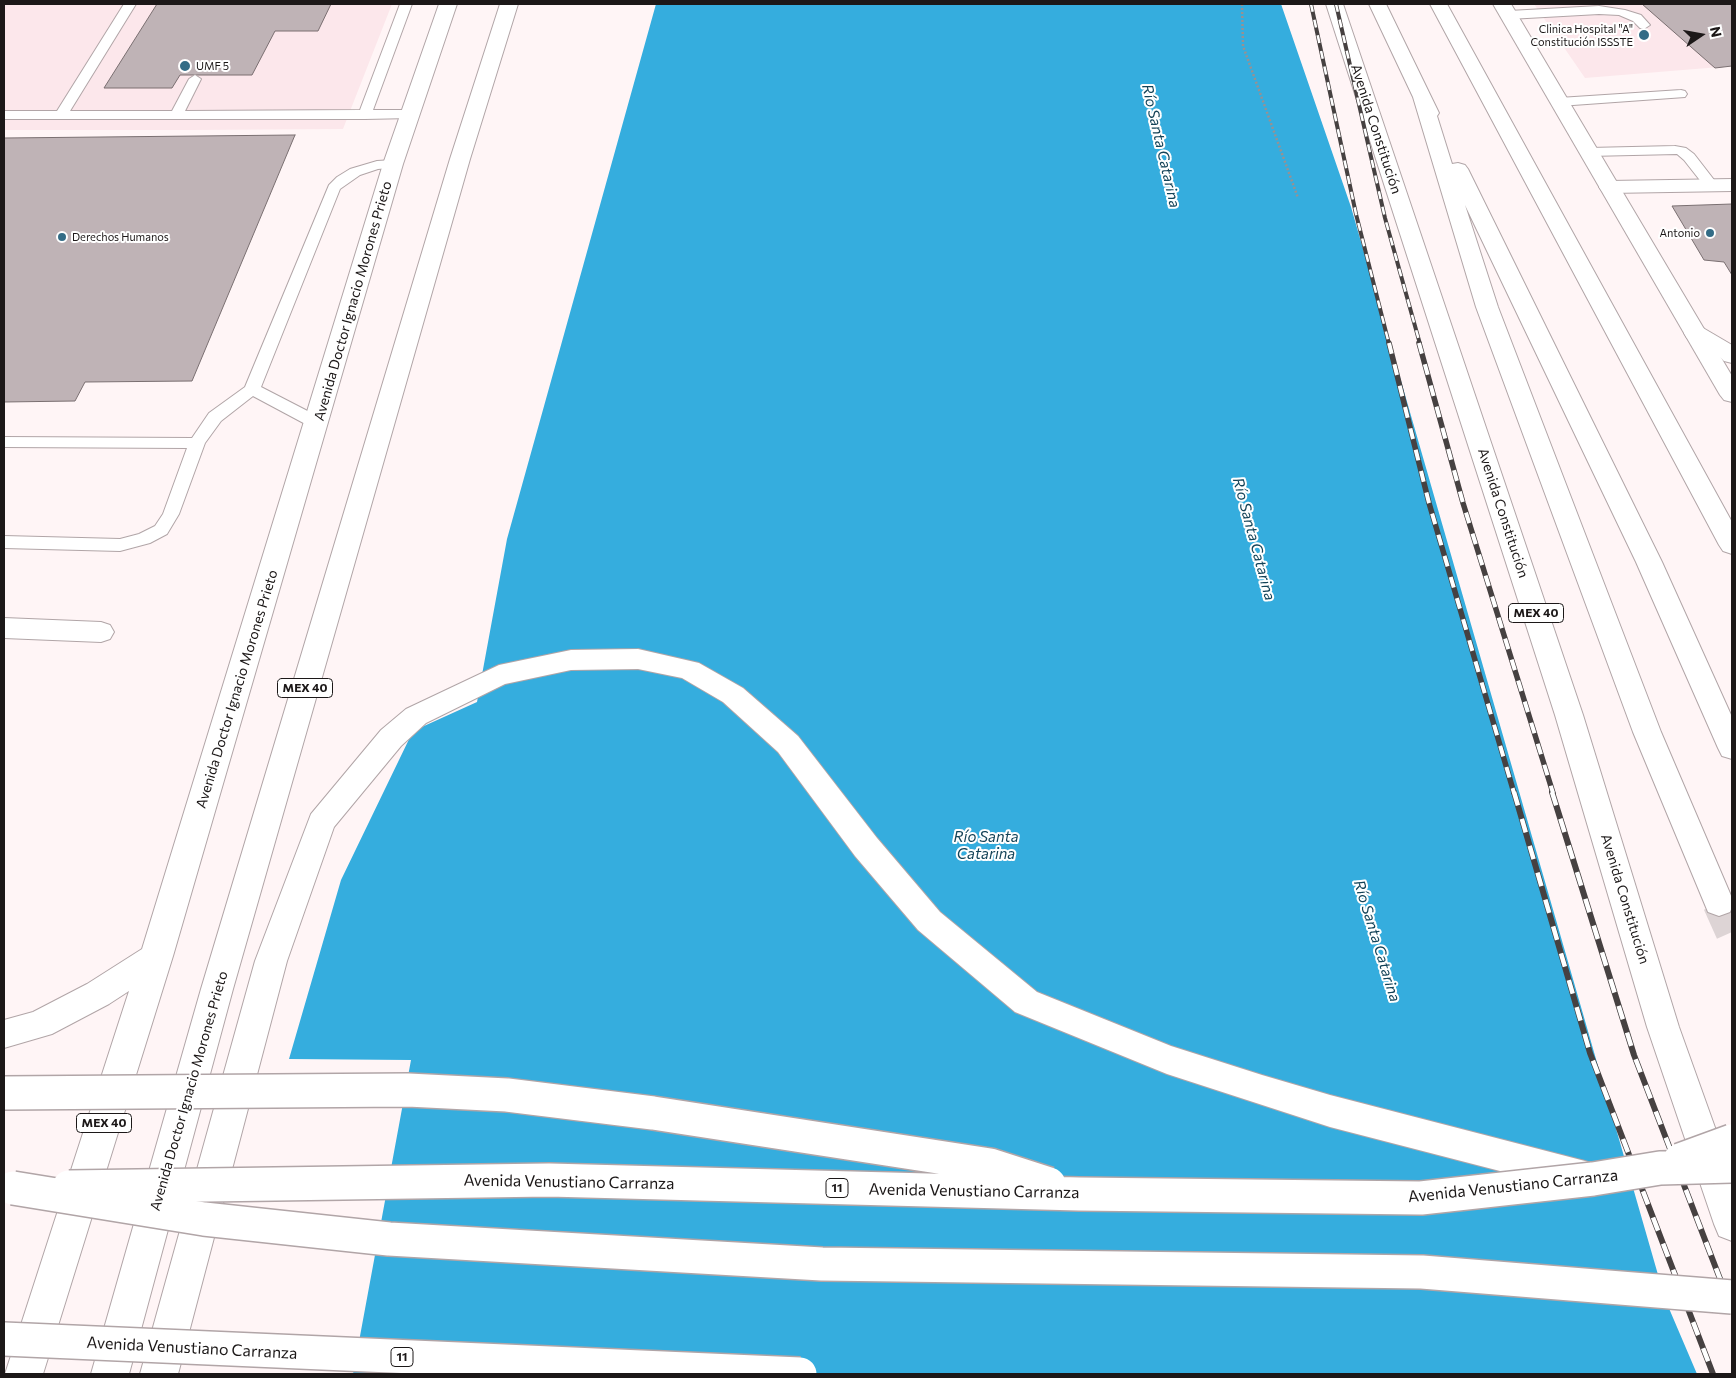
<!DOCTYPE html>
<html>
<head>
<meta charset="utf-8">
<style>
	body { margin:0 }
	#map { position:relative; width:1736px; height:1378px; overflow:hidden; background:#fff5f6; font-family:Commissioner,sans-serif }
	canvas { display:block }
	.frame { position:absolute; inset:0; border:5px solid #1c1818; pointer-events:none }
	.north { position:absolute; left:1676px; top:10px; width:50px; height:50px; -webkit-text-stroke:4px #fff; paint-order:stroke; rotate:78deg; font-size:14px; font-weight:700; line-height:20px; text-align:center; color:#1c1818 }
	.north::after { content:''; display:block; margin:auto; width:18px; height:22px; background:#1c1818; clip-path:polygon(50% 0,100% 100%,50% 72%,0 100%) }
</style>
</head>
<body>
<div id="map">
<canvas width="1736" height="1378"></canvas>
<div class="frame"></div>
<div class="north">N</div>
</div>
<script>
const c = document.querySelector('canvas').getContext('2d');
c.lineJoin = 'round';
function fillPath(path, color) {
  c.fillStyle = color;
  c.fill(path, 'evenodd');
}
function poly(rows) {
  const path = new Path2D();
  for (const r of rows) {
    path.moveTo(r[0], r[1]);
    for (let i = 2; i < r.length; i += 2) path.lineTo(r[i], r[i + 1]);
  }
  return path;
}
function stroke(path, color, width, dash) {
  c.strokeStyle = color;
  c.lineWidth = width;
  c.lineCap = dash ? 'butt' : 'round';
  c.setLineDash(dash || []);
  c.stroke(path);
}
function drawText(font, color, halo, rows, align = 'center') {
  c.font = font + ' Commissioner,sans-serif';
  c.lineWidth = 4;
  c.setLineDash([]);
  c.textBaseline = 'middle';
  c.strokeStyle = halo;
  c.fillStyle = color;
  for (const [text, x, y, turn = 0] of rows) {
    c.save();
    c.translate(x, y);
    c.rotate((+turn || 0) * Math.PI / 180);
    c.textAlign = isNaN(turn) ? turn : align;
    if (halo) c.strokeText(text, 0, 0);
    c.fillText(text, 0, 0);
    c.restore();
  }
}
fillPath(poly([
	[4,4,392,4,343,129,189,130,4,130],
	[1534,4,1732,4,1732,66,1585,78]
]), '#fce7eb');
fillPath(poly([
	[656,4,1281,4,1351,207,1665,1299,1697,1374,353,1374,411,1060,289,1059,341,880,413,731,477,702,507,539]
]), '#35adde');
const building = poly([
	[157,4,331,4,318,31,275,31,252,75,180,75,172,88,104,88,157,4],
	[1642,4,1732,4,1732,66,1715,68,1642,4],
	[295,135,192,381,85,382,75,401,4,402,4,138,295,135],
	[1732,204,1732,275,1724,262,1704,260,1672,206,1732,204]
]);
fillPath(building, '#bfb3b6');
stroke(building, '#7a6f71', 1);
stroke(poly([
	[1719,903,1732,932]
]), '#ddd4d5', 33, [33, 17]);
const lane = poly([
	[124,4,136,4,70,111,172,111,189,79,195,75,201,79,185,111,360,110,400,4,412,4,373,110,411,110,417,114,411,118,365,119,4,119,4,111,57,111,124,4],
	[1599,6,1625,10,1641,15,1650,25,1644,29,1640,28,1633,21,1619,15,1599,14,1509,19,1503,15,1509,11,1599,6],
	[1681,90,1685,91,1687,94,1685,97,1559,106,1553,102,1559,98,1681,90],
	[1675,146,1686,148,1694,154,1718,185,1716,188,1706,188,1684,160,1677,154,1589,156,1582,152,1589,148,1675,146],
	[393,160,398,161,400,164,398,167,378,169,360,175,340,189,261,387,323,419,325,423,323,427,311,427,253,396,221,421,205,443,179,514,167,534,150,543,120,551,4,548,4,536,120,539,139,534,155,526,163,514,187,448,4,447,4,437,192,438,209,413,245,387,329,185,337,177,350,169,377,161,393,160]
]);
const street = poly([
	[1732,179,1732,191,1609,193,1602,191,1599,187,1602,183,1609,181,1732,179],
	[4,618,101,622,110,625,114,632,110,639,101,642,4,638,4,618]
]);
const secondary = poly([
	[1493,4,1511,4,1732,376,1732,402,1724,400,1720,395,1493,4]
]);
const primary = poly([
	[1369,4,1386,4,1439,113,1437,116,1452,164,1458,163,1465,165,1468,169,1662,562,1732,717,1732,759,1722,756,1718,748,1636,562,1465,205,1498,307,1661,732,1732,898,1732,907,1730,912,1719,916,1708,912,1633,732,1476,307,1413,97,1369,4],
	[1695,326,1703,328,1732,345,1732,363,1724,361,1719,356,1687,338,1684,333,1687,328,1695,326]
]);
const highway = poly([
	[439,4,457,4,403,164,173,956,43,1374,5,1374,129,991,109,1004,52,1034,4,1048,4,1020,33,1012,87,984,142,949,383,164,439,4],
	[500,4,518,4,470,159,233,989,129,1374,91,1374,201,989,450,159,500,4],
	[1326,4,1343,4,1583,715,1679,1027,1732,1175,1732,1241,1719,1236,1714,1224,1647,1027,1555,715,1326,4],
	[1430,4,1447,4,1732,522,1732,554,1723,551,1719,545,1430,4],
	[638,649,699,663,743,688,798,736,877,838,940,912,1037,992,1171,1046,1262,1075,1330,1095,1585,1161,1597,1165,1602,1177,1597,1189,1585,1193,1330,1127,1167,1074,1015,1012,918,930,855,856,778,752,723,702,682,678,638,669,571,670,505,684,426,723,401,746,334,827,287,961,178,1374,140,1374,255,961,311,814,381,730,406,709,499,665,571,650,638,649]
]);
stroke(lane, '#b1a5a7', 2);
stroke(street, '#b1a5a7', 2);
stroke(secondary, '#b1a5a7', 2);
stroke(primary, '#b1a5a7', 2);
stroke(highway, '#b1a5a7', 2);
stroke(poly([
	[1242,4,1243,46,1298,198]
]), '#989192', 2.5, [2, 2]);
fillPath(lane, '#fff');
fillPath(street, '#fff');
fillPath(secondary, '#fff');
fillPath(primary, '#fff');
fillPath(highway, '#fff');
const railFar2 = poly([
	[1311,4,1356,214,1389,344],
	[1336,4,1385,218,1420,344]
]);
const railFar1 = poly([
	[1389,343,1429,503,1514,793],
	[1419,343,1463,503,1553,793]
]);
const rail = poly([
	[1514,792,1590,1053,1713,1374],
	[1552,792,1634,1055,1732,1310]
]);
stroke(railFar2, '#464141', 4);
stroke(railFar1, '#464141', 5.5);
stroke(rail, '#464141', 6);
stroke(railFar2, '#fff', 2.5, [8]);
stroke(railFar1, '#fff', 4, [11]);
stroke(rail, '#fff', 4.5, [14]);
const primaryBridge = poly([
	[4,1093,408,1090,507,1095,653,1113,990,1165,1049,1184],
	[1680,1160,1732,1141],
	[69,1187,549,1180,1079,1194,1421,1198,1593,1179,1660,1168,1732,1166],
	[4,1339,800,1374]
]);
const highwayBridge = poly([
	[13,1188,204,1219,389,1239,822,1264,1422,1272,1732,1297]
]);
stroke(primaryBridge, '#b1a5a7', 36, []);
stroke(highwayBridge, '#b1a5a7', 36, []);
stroke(primaryBridge, '#fff', 33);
stroke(highwayBridge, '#fff', 33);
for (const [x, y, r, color] of [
	[1644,35,6,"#336c86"],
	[185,66,6,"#336c86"],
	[1710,233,5,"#336c86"],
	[62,237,5,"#336c86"]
]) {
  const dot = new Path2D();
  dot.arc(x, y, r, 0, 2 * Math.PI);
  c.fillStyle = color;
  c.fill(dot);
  stroke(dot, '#fff', 2);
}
drawText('11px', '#1c1818', '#fff', [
	["Clinica Hospital \"A\"",1633,29],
	["Constitución ISSSTE",1633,42],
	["UMF 5",196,66,"left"],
	["Antonio",1700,233],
	["Derechos Humanos",72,237,"left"]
], 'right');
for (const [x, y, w] of [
	[1536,613,55],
	[305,688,55],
	[104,1123,55],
	[837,1188,22],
	[402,1357,22]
]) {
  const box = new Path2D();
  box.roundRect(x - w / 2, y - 9.5, w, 19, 4);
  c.fillStyle = '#fff';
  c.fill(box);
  stroke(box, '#1c1818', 1);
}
drawText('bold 12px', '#1c1818', null, [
	["MEX 40",1536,613],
	["MEX 40",305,688],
	["MEX 40",104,1123],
	["11",837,1188],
	["11",402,1357]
]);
drawText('14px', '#1c1818', '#fff', [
	["Avenida Constitución",1376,129,72],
	["Avenida Doctor Ignacio Morones Prieto",353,301,-74],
	["Avenida Constitución",1503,513,72],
	["Avenida Doctor Ignacio Morones Prieto",237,689,-73],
	["Avenida Constitución",1625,899,73],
	["Avenida Doctor Ignacio Morones Prieto",189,1091,-74]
]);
drawText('italic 15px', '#134358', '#fff', [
	["Río Santa Catarina",1161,146,77],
	["Río Santa Catarina",1254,539,75],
	["Río Santa",986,837],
	["Catarina",986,854],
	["Río Santa Catarina",1377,941,73]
]);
drawText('16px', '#1c1818', '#fff', [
	["Avenida Venustiano Carranza",569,1182,1],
	["Avenida Venustiano Carranza",1513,1186,-6],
	["Avenida Venustiano Carranza",974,1191,1],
	["Avenida Venustiano Carranza",192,1348,3]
]);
</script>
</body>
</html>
